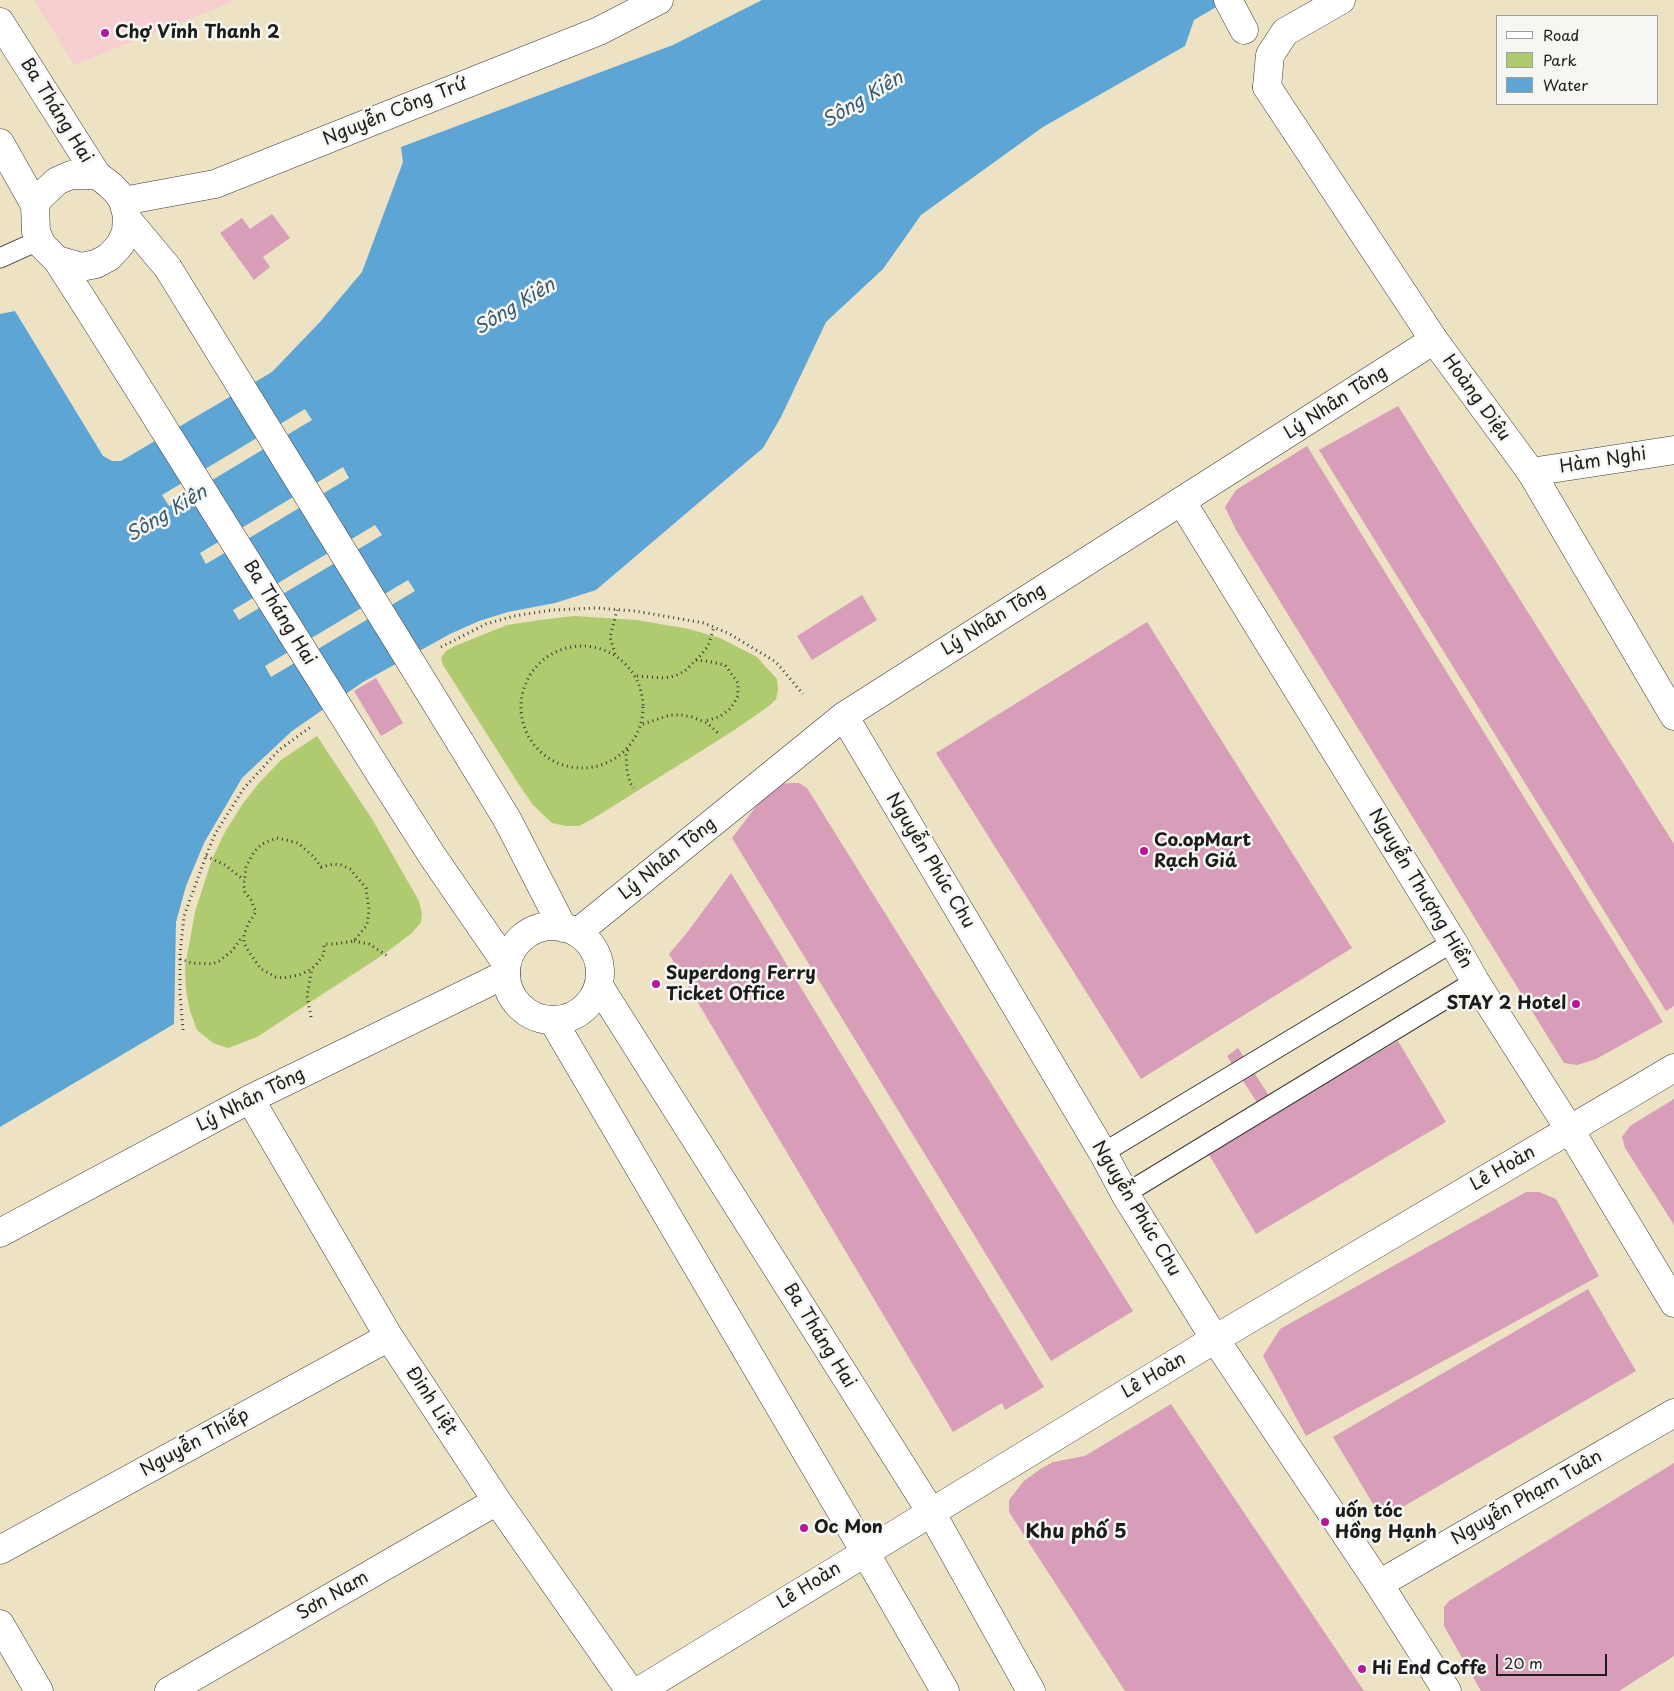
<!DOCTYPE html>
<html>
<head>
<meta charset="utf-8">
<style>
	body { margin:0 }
	#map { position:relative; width:1674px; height:1691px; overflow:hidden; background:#ede2c4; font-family:"Playpen Sans",sans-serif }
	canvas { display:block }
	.legend { position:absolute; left:1496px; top:15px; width:162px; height:90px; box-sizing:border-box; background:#f6f6f2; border:1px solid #9f9f9c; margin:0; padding:6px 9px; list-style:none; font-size:15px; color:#1c1c1c }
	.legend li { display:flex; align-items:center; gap:10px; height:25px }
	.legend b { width:25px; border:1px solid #9f9f9c }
	.scale { position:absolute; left:1496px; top:1654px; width:111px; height:22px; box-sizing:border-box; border:2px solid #1c1c1c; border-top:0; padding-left:6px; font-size:15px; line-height:18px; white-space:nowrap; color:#1c1c1c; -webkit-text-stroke:4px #f6f6f2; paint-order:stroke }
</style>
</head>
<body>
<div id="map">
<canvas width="1674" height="1691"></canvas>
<ul class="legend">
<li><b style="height:6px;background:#fff"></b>Road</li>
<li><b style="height:14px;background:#b0ca6f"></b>Park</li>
<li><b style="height:14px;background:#5da5d4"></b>Water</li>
</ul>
<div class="scale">20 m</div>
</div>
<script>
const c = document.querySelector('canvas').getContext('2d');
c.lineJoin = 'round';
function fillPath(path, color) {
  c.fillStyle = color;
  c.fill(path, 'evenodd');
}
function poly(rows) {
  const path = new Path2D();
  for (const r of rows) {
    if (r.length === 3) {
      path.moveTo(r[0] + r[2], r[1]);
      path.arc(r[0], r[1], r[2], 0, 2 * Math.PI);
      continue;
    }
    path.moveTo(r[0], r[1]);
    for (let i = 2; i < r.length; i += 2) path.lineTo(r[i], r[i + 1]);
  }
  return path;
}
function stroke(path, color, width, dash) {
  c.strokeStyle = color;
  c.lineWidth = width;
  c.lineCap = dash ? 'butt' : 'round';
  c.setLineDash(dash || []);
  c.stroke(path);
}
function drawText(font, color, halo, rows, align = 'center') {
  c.font = font + ' "Playpen Sans",sans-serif';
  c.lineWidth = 5;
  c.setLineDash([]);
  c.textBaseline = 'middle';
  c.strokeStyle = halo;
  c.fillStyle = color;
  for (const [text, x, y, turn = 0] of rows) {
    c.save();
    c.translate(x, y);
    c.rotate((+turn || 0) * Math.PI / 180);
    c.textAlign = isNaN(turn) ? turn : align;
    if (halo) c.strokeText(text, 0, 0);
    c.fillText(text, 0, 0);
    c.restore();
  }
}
fillPath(poly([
	[34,0,237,0,74,65]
]), '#f7cfd1');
fillPath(poly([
	[574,616,637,620,689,629,720,638,757,657,764,665,777,679,778,690,776,699,769,706,733,731,594,818,579,826,566,826,552,823,533,805,518,783,443,665,441,658,446,651,455,646,507,625,540,620],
	[317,736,372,819,419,901,422,914,421,922,412,933,384,954,257,1037,228,1048,213,1043,197,1030,190,1011,186,990,185,967,195,912,212,859,225,832,242,805,259,783,281,760]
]), '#b0ca6f');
fillPath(poly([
	[762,0,1228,0,1194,20,1185,46,1043,127,921,215,883,269,826,322,781,417,763,448,596,590,555,603,508,612,479,621,450,634,363,682,292,731,242,778,204,843,186,886,176,922,174,1024,0,1127,0,314,15,311,103,456,112,461,121,461,272,372,320,322,362,272,403,162,401,147,673,45],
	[305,409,312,420,169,506,162,495],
	[343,467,349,478,206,564,200,553],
	[375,525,382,535,239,620,233,610],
	[408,580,415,591,271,677,265,666]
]), '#5da5d4');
fillPath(poly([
	[272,214,290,238,263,257,270,267,254,280,220,233,242,218,250,229],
	[1398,406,1674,844,1674,1006,1666,1011,1319,450],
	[1307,446,1663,1022,1596,1059,1577,1065,1564,1063,1236,530,1225,507,1236,490],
	[862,595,877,620,812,660,797,636],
	[1147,622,1352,948,1141,1079,936,753],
	[376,678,403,723,381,736,354,691],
	[792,783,799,783,807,788,1133,1311,1051,1361,732,838,764,796,780,784],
	[731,873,1044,1387,1005,1410,1002,1403,953,1432,669,954,686,934],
	[1398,1041,1446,1122,1256,1234,1208,1153,1267,1118,1227,1056,1238,1048,1279,1111],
	[1674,1099,1674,1225,1625,1148,1622,1137,1630,1126],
	[1526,1192,1539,1192,1556,1199,1599,1276,1306,1436,1263,1356,1280,1329],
	[1588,1289,1636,1371,1382,1519,1333,1437],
	[1171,1404,1364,1691,1125,1691,1009,1512,1009,1500,1024,1481,1042,1468,1053,1462,1085,1456],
	[1674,1463,1674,1656,1619,1691,1481,1691,1444,1626,1444,1607,1449,1601]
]), '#d79db9');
const service = poly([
	[0,258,40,240],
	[1103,1153,1453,942],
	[1125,1194,1475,981]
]);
const pedestrian = poly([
	[1228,0,1244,30]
]);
const minor = poly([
	[1267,87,1270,55,1285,32,1341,0],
	[1531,472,1674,450],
	[1182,502,1453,942,1475,981,1570,1130,1674,1303],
	[844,716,1103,1153,1125,1194,1215,1339,1379,1584,1447,1691],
	[578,932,844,716,1434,340],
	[250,1099,389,1337,497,1501,630,1691],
	[0,1233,250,1099,506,974],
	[0,1550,389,1337],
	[1379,1584,1674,1413],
	[0,1624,39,1691],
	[169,1691,497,1501],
	[639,1691,1215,1339,1674,1068]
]);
const tertiary = poly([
	[1267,87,1434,340,1531,472,1674,716],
	[123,201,215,184,599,31,659,0]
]);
const secondary = poly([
	[0,22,97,175],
	[0,143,35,205],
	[71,175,97,175,110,185,117,192,123,201,127,216,126,232,120,245,109,257,96,264,81,267,57,260,42,245,36,232,35,205,39,198,57,181,71,175],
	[127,219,168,268],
	[57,260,93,316],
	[460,742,507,819,563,928],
	[387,785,433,857,506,963],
	[553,973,47],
	[599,986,931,1512,1031,1691],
	[553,1021,865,1552,945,1691]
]);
stroke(service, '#3b3a35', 21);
stroke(pedestrian, '#3b3a35', 29);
stroke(minor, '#3b3a35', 29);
stroke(tertiary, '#3b3a35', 29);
stroke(secondary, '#3b3a35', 29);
stroke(poly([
	[582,707,61],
	[441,647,486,624,514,616,552,610,596,608,635,611,704,623,728,633,776,662,803,694],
	[615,654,610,637,617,610],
	[696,660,711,662,725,665,738,683,738,696,731,708,719,717,705,721],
	[637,676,664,678,675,676,685,671,701,655,708,646,714,627],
	[643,724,670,715,681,715,692,717,707,723,719,734],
	[628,750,626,754,627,770,630,783,634,788],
	[277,838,298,843,313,856,321,867,334,864,341,865,350,869,366,888,369,910,367,925,354,941,334,944,324,944,324,954,316,965,308,971,299,975,283,978,276,977,261,969,247,949,244,943,244,935,248,924,256,912,251,900,245,892,244,886,246,867,254,852,262,844,277,838],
	[206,856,225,865,244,880],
	[354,941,369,944,389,957],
	[180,959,192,963,212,964,219,961,232,951,242,937],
	[311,1017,307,996,312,968],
	[183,1030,180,994,180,954,184,916,206,856,215,834,244,788,279,750,312,726]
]), '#3b3a35', 3, [1, 4]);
stroke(service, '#fff', 19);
stroke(pedestrian, '#fff', 28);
stroke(minor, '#fff', 28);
stroke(tertiary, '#fff', 28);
stroke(secondary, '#fff', 28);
const secondaryBridge = poly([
	[168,268,460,742],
	[93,316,387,785]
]);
stroke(secondaryBridge, '#3b3a35', 29, []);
stroke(secondaryBridge, '#fff', 28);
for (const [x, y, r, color] of [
	[105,33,5,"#b5179e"],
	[1144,851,5,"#b5179e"],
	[656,984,5,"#b5179e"],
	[1576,1004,5,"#b5179e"],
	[1325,1522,5,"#b5179e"],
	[804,1528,5,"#b5179e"],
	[1362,1669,5,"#b5179e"]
]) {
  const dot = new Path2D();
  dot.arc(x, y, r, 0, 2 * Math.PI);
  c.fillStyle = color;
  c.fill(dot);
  stroke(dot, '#f6f6f2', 2);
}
drawText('bold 18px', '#1c1c1c', '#f6f6f2', [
	["Chợ Vĩnh Thanh 2",115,33],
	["Co.opMart",1154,841],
	["Rạch Giá",1154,862],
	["Superdong Ferry",666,974],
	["Ticket Office",666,995],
	["STAY 2 Hotel",1566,1004,"right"],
	["uốn tóc",1335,1512],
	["Hồng Hạnh",1335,1533],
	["Oc Mon",814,1528],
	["Hi End Coffe",1372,1669]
], 'left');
drawText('18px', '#1c1c1c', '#f6f6f2', [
	["Ba Tháng Hai",56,111,58],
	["Nguyễn Công Trứ",395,112,-22],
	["Hoàng Diệu",1476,398,54],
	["Lý Nhân Tông",1336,403,-33],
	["Hàm Nghi",1603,461,-9],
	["Ba Tháng Hai",279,613,58],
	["Lý Nhân Tông",994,620,-32],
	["Lý Nhân Tông",668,859,-39],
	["Nguyễn Phúc Chu",930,861,59],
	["Nguyễn Thượng Hiền",1420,889,59],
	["Lý Nhân Tông",251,1100,-27],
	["Lê Hoàn",1503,1169,-30],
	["Nguyễn Phúc Chu",1136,1209,59],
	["Ba Tháng Hai",819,1336,58],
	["Lê Hoàn",1154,1376,-31],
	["Đinh Liệt",431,1401,57],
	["Nguyễn Thiếp",195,1443,-29],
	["Nguyễn Phạm Tuân",1527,1498,-30],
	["Lê Hoàn",809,1586,-32],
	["Sơn Nam",333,1596,-30]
]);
drawText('italic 19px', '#395a6f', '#f6f6f2', [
	["Sông Kiên",863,100,-31],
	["Sông Kiên",515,307,-31],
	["Sông Kiên",167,514,-31]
]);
drawText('bold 20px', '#1c1c1c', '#f6f6f2', [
	["Khu phố 5",1076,1532]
]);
</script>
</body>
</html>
